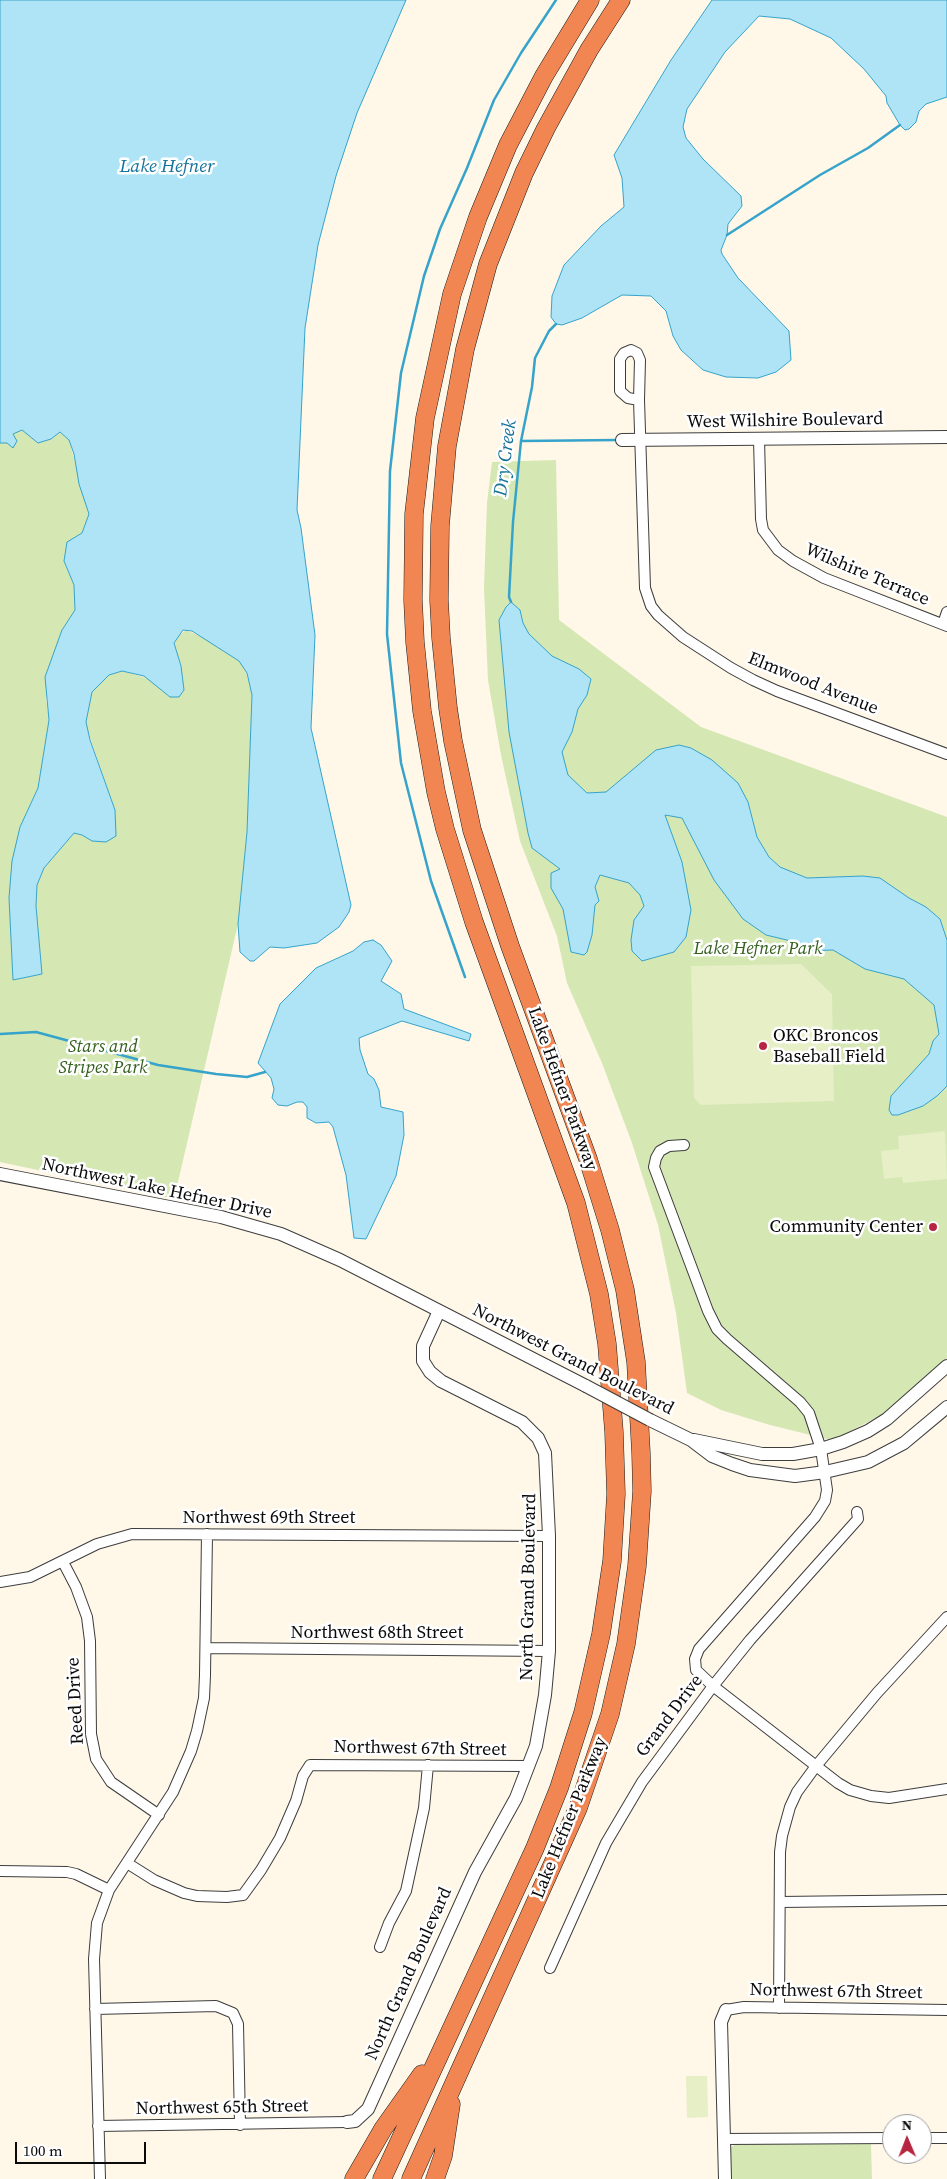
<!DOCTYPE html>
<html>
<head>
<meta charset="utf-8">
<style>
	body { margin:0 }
	#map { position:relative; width:947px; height:2179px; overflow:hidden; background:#fff7e8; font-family:"Source Serif 4",serif }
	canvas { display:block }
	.north { position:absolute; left:882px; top:2114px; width:50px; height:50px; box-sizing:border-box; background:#fff; border:1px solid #9d9d9d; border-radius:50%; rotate:359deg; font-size:14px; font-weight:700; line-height:20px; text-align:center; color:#0a0a0a }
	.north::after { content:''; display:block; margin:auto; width:18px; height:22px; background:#b72640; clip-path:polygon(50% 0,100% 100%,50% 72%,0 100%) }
	.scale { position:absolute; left:15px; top:2142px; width:131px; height:22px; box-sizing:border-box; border:2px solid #0a0a0a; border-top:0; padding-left:6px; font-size:15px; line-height:18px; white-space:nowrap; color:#0a0a0a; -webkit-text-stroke:4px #fff; paint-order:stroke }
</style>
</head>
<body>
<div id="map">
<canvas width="947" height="2179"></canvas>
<div class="north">N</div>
<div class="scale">100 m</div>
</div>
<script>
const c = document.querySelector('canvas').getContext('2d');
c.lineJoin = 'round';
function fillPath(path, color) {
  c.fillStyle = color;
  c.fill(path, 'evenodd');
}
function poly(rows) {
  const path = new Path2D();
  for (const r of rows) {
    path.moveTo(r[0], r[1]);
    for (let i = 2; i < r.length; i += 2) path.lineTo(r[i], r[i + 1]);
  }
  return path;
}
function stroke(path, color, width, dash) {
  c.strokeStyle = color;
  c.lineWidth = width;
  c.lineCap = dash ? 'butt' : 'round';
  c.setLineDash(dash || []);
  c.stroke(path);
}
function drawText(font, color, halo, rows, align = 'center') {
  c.font = font + ' "Source Serif 4",serif';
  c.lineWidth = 5;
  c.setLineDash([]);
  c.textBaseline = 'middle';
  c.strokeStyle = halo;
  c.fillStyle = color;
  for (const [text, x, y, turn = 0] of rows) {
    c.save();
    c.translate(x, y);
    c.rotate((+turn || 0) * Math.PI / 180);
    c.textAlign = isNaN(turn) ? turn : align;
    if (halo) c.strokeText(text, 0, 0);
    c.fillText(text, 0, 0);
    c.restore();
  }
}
fillPath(poly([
	[22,429,51,439,60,432,69,440,89,514,82,533,64,561,74,585,75,611,62,630,56,649,46,699,49,719,38,788,20,827,9,898,13,980,42,974,36,906,37,885,44,868,74,833,82,835,92,841,115,810,87,729,86,722,92,692,109,675,122,671,150,679,170,697,181,694,184,690,181,666,174,643,178,636,186,630,206,639,239,661,244,666,250,685,252,695,247,832,238,924,174,1199,0,1162,0,443,7,443,13,434],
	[556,460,559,620,701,727,947,817,947,1358,885,1413,843,1435,841,1438,831,1440,770,1425,721,1410,687,1393,676,1313,658,1225,632,1143,602,1063,567,983,557,936,520,841,501,755,488,680,484,588,487,503,492,462],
	[736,2144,871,2144,872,2179,729,2179,729,2153,731,2147]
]), '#d5e7b3');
fillPath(poly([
	[801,964,832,994,834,1101,701,1105,694,1098,691,966],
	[945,1131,947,1179,903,1183,902,1177,884,1179,881,1151,899,1149,898,1136],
	[686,2076,707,2076,708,2117,687,2118]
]), '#e6efc5');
const water = poly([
	[0,0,406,0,357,113,336,176,318,245,305,328,297,510,301,528,315,635,311,728,351,905,349,912,339,927,317,943,284,948,270,947,254,961,250,961,240,952,238,924,247,832,252,695,247,673,239,661,192,631,183,630,174,643,181,666,184,690,179,697,170,697,144,676,122,671,109,675,92,692,86,722,90,740,115,810,116,836,106,842,92,841,82,835,74,833,44,868,37,885,36,906,42,974,13,980,9,898,12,861,20,827,38,788,49,720,45,677,62,630,75,610,74,585,64,561,67,542,82,533,89,514,79,484,74,454,69,440,60,432,51,439,38,443,22,430,13,434,17,441,13,448,7,443,0,443,0,0],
	[712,0,947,0,947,97,926,104,919,111,916,122,909,129,905,130,900,125,887,103,886,96,864,69,831,38,790,19,759,16,725,52,687,109,683,127,686,138,703,159,741,196,742,206,728,224,727,235,721,250,722,254,738,278,789,331,791,360,776,372,758,378,726,377,703,370,681,350,673,336,666,311,651,296,622,295,582,318,562,325,556,324,551,317,552,296,564,265,601,226,624,207,622,178,614,155,671,60,712,0],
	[511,602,520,610,523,623,529,634,552,656,579,669,591,679,587,695,578,709,572,732,562,752,568,775,587,793,606,792,656,750,679,745,691,748,712,760,738,783,748,802,757,837,769,857,780,867,807,878,863,876,880,878,909,898,926,907,940,919,947,940,947,1086,937,1096,923,1106,898,1115,892,1115,889,1110,891,1096,929,1054,933,1041,939,1034,934,1005,904,979,865,969,833,950,803,951,795,942,766,935,743,919,714,880,682,818,665,815,682,862,691,910,686,937,674,952,642,961,632,951,631,940,634,920,644,906,640,895,629,883,600,875,595,887,599,901,595,905,592,935,587,952,584,955,571,952,563,909,551,888,551,873,560,869,532,848,528,833,509,732,499,620,506,607,511,602],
	[373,940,381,945,392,961,381,981,401,994,404,1009,471,1034,469,1041,402,1021,359,1038,360,1050,368,1074,374,1079,379,1090,381,1107,403,1112,404,1135,396,1176,366,1239,354,1238,346,1175,333,1127,329,1122,316,1123,307,1118,307,1107,303,1102,297,1102,287,1106,278,1105,272,1098,274,1089,271,1078,258,1063,280,1004,316,968,353,951,364,942,373,940]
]);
fillPath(water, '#aee4f5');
stroke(water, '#36a3cb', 1);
stroke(poly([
	[727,235,820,175,868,148,900,125],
	[521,441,618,440],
	[511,602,509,597,513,522,521,441,532,387,535,358,549,331,556,324],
	[465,977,431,881,401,763,387,634,390,471,401,373,424,276,440,229,467,168,494,100,521,53,556,0],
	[0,1034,36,1032,158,1065,216,1074,247,1077,265,1072]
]), '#36a3cb', 2.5);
const minor = poly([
	[639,400,628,398,620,391,620,359,624,353,631,350,637,353,640,360,639,400,645,588,651,606,658,615,683,637,731,668,753,680,777,691,947,754],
	[759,439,761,519,763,530,778,550,793,561,824,578,947,626],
	[943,624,947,612],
	[684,1145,669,1146,660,1151,656,1158,654,1167,708,1311,717,1329,727,1339,800,1402,809,1413,821,1449,827,1490,825,1501,815,1517,699,1649,695,1659,696,1670,713,1686,838,1783,850,1790,871,1796,889,1798,947,1789],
	[63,1562,76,1587,87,1617,90,1641,91,1734,96,1759,111,1782,159,1815],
	[0,1582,30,1577,97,1544,132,1534,549,1536],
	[206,1648,549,1651],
	[127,1863,154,1880,184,1893,197,1896,227,1897,243,1895,261,1870,280,1838,296,1801,303,1776,310,1765,529,1766],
	[0,1871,67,1872,76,1874,109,1890],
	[780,1902,947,1900],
	[380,1947,389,1923,406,1891,424,1808,428,1765],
	[550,1968,606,1843,642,1782,713,1686,750,1640,858,1519,857,1512],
	[779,2008,780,1852,782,1836,790,1807,797,1792,816,1766,877,1693,947,1617],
	[95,2009,216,2006,233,2013,238,2024,240,2125],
	[726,2010,744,2007,947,2010],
	[98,2126,347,2122],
	[922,2138,947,2138],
	[724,2139,892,2138],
	[100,2179,94,1959,97,1923,109,1890,173,1792,191,1751,197,1731,204,1698,205,1675,207,1534]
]);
const tertiary = poly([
	[622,440,947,437],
	[0,1174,221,1217,281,1234,340,1260,586,1386],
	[650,1420,691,1440,712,1456,732,1464,750,1470,795,1476,825,1472,868,1462,904,1443,947,1407],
	[694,1440,762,1454,793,1454,821,1449,843,1442,868,1431,887,1419,947,1366],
	[347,2122,355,2121,368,2109,475,1872,516,1798,536,1746,545,1695,549,1651,549,1536,545,1453,538,1438,522,1422,441,1381,430,1372,423,1361,423,1346,439,1311],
	[725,2179,721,2022,726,2010]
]);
const motorway = poly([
	[354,2179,383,2129,422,2074],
	[382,2179,535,1848,559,1788,583,1713,601,1634,612,1561,616,1494,614,1432,607,1344,599,1294,576,1203,474,922,445,829,436,792,422,711,415,642,413,600,414,514,425,418,452,294,478,217,508,145,544,76,590,0],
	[411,2179,578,1808,610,1714,626,1644,637,1566,642,1491,641,1453,636,1362,625,1290,610,1230,588,1159,510,946,472,830,453,741,448,708,441,638,439,600,440,526,447,446,465,349,488,264,524,173,546,128,589,50,621,0],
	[435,2179,443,2156,451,2104]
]);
stroke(minor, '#3d3d3d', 12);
stroke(tertiary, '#3d3d3d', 14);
stroke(motorway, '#1b1b1b', 19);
stroke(minor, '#fff', 10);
stroke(tertiary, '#fff', 12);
stroke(motorway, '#f28652', 18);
const tertiaryBridge = poly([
	[586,1386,650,1420]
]);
stroke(tertiaryBridge, '#3d3d3d', 14, []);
stroke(tertiaryBridge, '#fff', 12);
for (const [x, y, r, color] of [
	[763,1046,5,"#b72640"],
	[933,1227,5,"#b72640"]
]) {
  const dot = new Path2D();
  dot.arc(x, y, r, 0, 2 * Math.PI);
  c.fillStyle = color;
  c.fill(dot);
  stroke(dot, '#fff', 2);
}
drawText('18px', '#0a0a0a', '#fff', [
	["West Wilshire Boulevard",785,421,-1],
	["Wilshire Terrace",867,575,23],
	["Elmwood Avenue",813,684,22],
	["Lake Hefner Parkway",562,1089,70],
	["Northwest Lake Hefner Drive",157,1189,12],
	["Northwest Grand Boulevard",573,1360,27],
	["Northwest 69th Street",269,1518],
	["North Grand Boulevard",529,1587,-89],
	["Northwest 68th Street",377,1633],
	["Reed Drive",76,1701,-93],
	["Grand Drive",670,1716,-53],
	["Northwest 67th Street",420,1749,1],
	["Lake Hefner Parkway",570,1818,-68],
	["North Grand Boulevard",409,1974,-66],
	["Northwest 67th Street",836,1992,1],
	["Northwest 65th Street",222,2108,-1]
]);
drawText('italic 18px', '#34601d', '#fff', [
	["Lake Hefner Park",758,949],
	["Stars and",103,1047],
	["Stripes Park",103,1068]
]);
drawText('18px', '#0a0a0a', '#fff', [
	["OKC Broncos",773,1036],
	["Baseball Field",773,1057],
	["Community Center",923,1227,"right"]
], 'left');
drawText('italic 19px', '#177299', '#fff', [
	["Lake Hefner",167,167],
	["Dry Creek",506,458,-83]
]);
</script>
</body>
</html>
